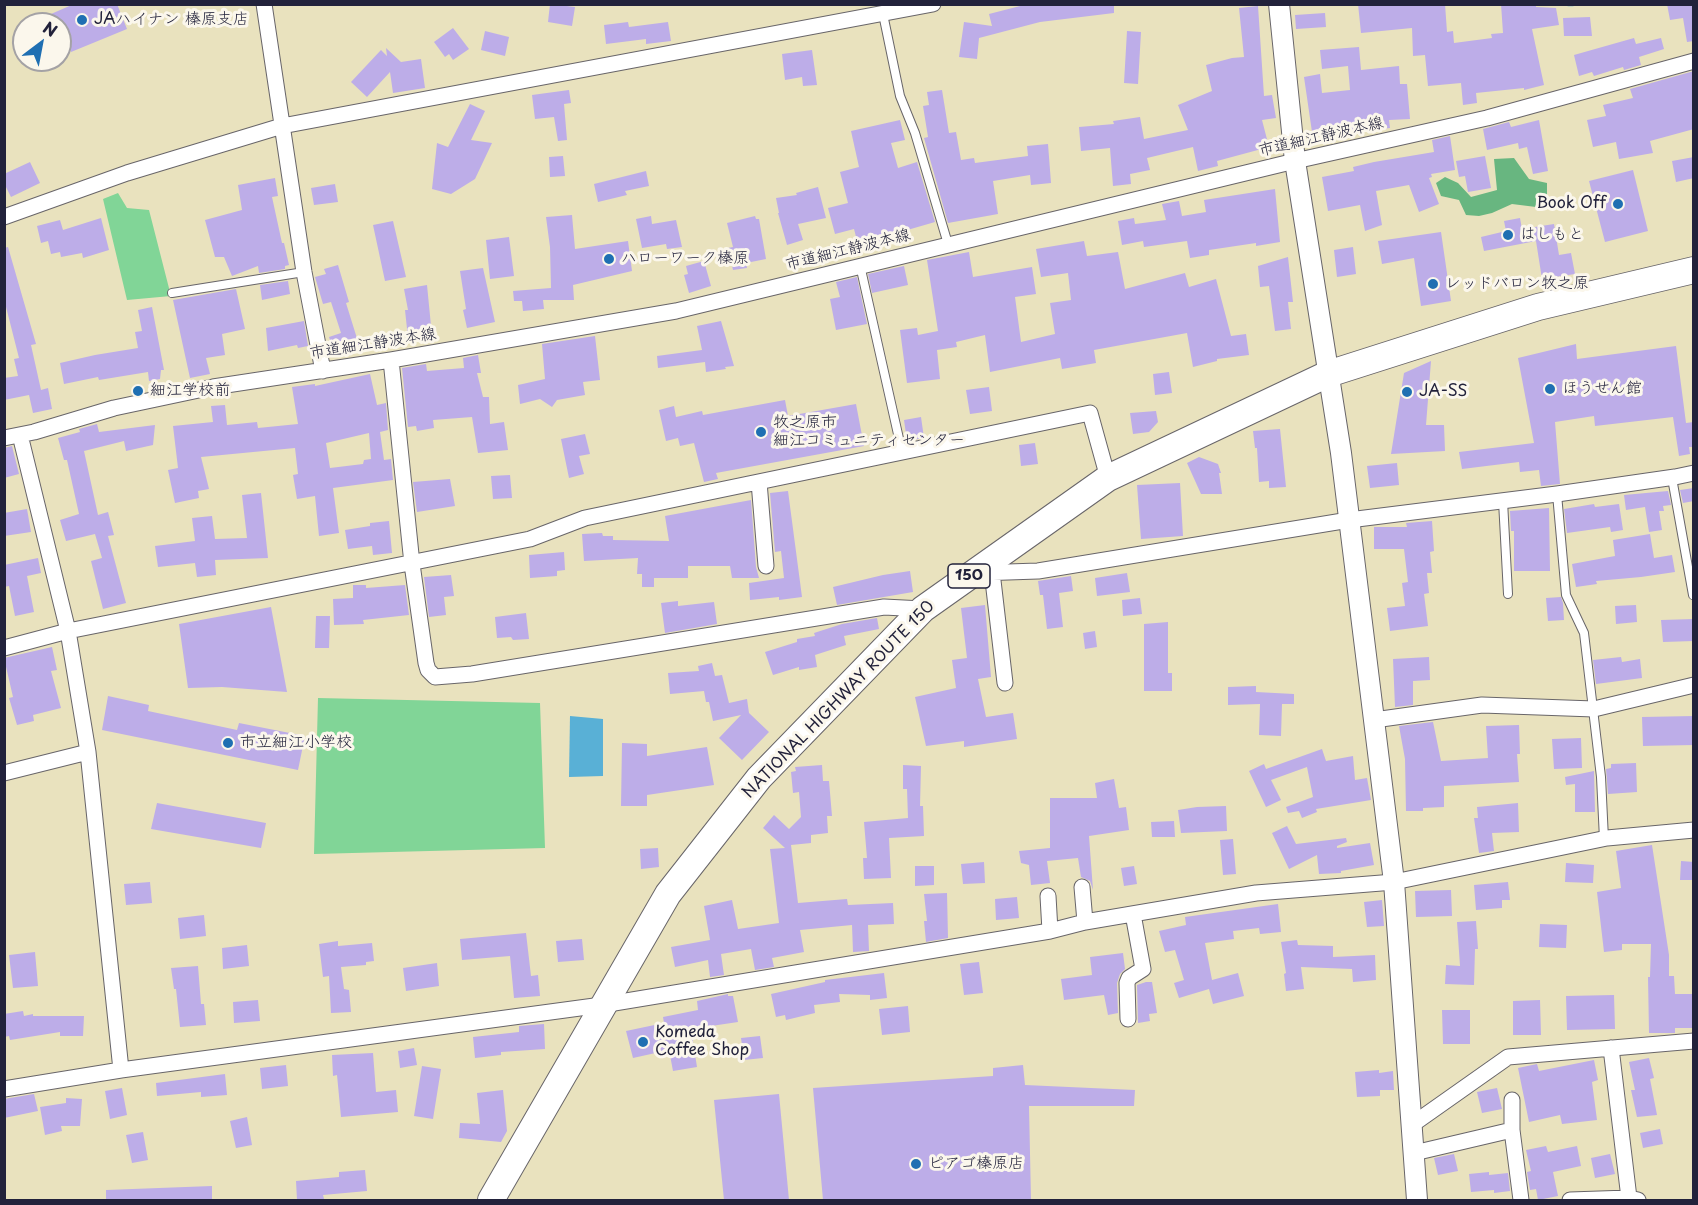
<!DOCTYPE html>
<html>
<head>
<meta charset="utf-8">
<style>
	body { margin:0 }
	#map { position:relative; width:1698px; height:1205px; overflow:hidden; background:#e9e2be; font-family:"Playpen Sans",sans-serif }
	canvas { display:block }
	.frame { position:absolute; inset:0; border:6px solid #22223b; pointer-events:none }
	.north { position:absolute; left:12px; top:12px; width:60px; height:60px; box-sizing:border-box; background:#fbf7ec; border:2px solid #a4a2a5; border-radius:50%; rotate:32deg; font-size:16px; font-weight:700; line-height:24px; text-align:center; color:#22223b }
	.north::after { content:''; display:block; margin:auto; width:21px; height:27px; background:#1f6fb2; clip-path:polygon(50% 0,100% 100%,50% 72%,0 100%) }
</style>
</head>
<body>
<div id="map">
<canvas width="1698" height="1205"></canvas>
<div class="frame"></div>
<div class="north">N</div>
</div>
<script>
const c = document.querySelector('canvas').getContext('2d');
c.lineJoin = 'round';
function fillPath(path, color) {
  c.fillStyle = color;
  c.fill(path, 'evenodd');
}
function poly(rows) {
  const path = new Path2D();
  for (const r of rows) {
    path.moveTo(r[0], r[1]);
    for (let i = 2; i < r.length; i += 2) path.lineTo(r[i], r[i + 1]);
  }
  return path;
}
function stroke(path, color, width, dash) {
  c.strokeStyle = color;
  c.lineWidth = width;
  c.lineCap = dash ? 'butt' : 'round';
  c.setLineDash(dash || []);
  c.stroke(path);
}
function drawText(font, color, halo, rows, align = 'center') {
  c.font = font + ' "Playpen Sans","Klee One",sans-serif';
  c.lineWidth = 6;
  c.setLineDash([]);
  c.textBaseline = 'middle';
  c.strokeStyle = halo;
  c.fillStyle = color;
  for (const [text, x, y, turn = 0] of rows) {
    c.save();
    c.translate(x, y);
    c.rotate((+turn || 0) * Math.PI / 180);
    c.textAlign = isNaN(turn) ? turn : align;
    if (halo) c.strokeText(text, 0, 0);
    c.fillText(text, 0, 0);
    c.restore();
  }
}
fillPath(poly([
	[118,193,127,208,149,210,171,296,127,300,103,199],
	[318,698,540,703,545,848,314,854]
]), '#81d597');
fillPath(poly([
	[1514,158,1529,179,1547,183,1547,199,1536,207,1512,204,1492,213,1479,216,1466,215,1459,200,1441,196,1436,183,1445,177,1458,183,1471,197,1497,190,1494,159]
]), '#68b680');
fillPath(poly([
	[570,716,603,719,603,776,569,777]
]), '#59b0d6');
stroke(poly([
	[1568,4,1573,4]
]), '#59b0d6', 4.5);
fillPath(poly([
	[74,4,117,4,127,29,71,52,65,38,60,40,60,24,28,24],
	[550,4,575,7,572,26,548,22],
	[1028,4,1114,4,1114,13,1040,22,979,38,977,59,959,57,964,22,992,26,989,14],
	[1358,4,1445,4,1447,32,1453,31,1454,43,1492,38,1491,34,1503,33,1501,4,1536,4,1536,7,1556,8,1559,25,1532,29,1544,85,1524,90,1524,88,1476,93,1477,103,1463,105,1461,83,1428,86,1425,55,1413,56,1412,28,1361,33],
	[1667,4,1694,4,1694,41,1687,42,1683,18,1670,20],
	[1258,6,1264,96,1272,95,1276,118,1262,120,1269,147,1217,161,1218,166,1198,171,1193,147,1147,158,1150,170,1130,174,1131,184,1113,186,1110,148,1081,151,1079,127,1114,124,1113,121,1140,117,1144,139,1188,130,1178,105,1212,91,1206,65,1232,58,1244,57,1239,8],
	[1325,13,1326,27,1296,29,1295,15],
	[1590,17,1592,36,1564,36,1563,18],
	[628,22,629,27,668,22,671,41,646,44,646,39,606,44,604,25],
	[453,28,469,49,453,60,449,54,445,57,434,42],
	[485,31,509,37,505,56,481,50],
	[1127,31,1141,32,1138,84,1124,83],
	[1634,38,1636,44,1661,38,1664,49,1639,57,1641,65,1624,70,1623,67,1594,76,1592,72,1579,76,1574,55],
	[1359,47,1361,70,1399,66,1400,84,1407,84,1410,119,1389,120,1390,128,1354,132,1354,134,1336,137,1335,129,1312,132,1304,77,1320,74,1322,93,1350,90,1348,66,1322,69,1320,50],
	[386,48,401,62,421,59,425,88,393,93,390,72,367,97,351,82,381,50,387,56],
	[812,50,817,85,803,86,802,77,785,80,782,54],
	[1694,71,1694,129,1650,141,1653,153,1619,159,1616,142,1593,147,1587,120,1606,116,1603,105,1633,98,1630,89],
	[569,90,571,103,564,104,567,140,558,141,554,117,535,119,532,95],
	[942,90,949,133,956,132,961,160,974,158,975,163,1028,156,1027,146,1048,144,1051,183,1031,185,1030,175,993,181,998,214,948,223,924,138,928,137,923,106,929,105,927,92],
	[470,104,485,111,471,140,492,143,475,179,451,194,432,189,437,143,448,147],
	[900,120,905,140,891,143,898,168,917,162,935,222,897,233,899,239,860,252,854,229,835,234,828,208,848,203,840,172,859,167,851,131],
	[1539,120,1548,171,1533,174,1527,147,1519,149,1518,143,1487,150,1483,129,1509,122,1511,127],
	[1450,136,1455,170,1431,174,1432,177,1429,178,1439,204,1419,212,1409,185,1376,191,1382,225,1365,231,1360,205,1328,211,1322,177,1354,171,1353,167,1374,162,1434,152,1432,140],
	[563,156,565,176,550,177,549,157],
	[1485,156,1491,188,1468,192,1465,176,1459,177,1456,161],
	[1694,157,1694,178,1676,182,1672,161],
	[30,162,40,183,11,197,4,183,4,174],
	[1633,170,1648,231,1605,242,1589,181],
	[646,171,649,186,625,191,627,195,598,202,594,184],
	[275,178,278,196,272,197,282,243,284,243,289,265,285,266,285,269,259,273,258,266,232,276,224,257,215,257,205,220,242,210,238,185],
	[335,184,338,202,314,205,311,188],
	[818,187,826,218,798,224,803,240,787,245,778,213,779,213,776,198,797,195,796,193],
	[1275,189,1280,242,1256,246,1256,243,1209,250,1209,255,1190,258,1187,241,1144,247,1143,241,1122,245,1118,221,1134,218,1135,224,1166,220,1162,204,1179,201,1182,216,1206,212,1204,200],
	[572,215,575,249,628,241,632,271,573,285,574,300,543,300,544,309,523,311,522,301,514,301,513,291,551,288,550,247,546,217],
	[651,216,652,224,676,220,682,247,667,249,666,244,642,248,636,219],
	[755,216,756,219,759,219,766,259,746,263,747,268,733,270,728,248,733,247,727,223],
	[101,218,109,250,83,258,82,253,61,257,60,252,51,254,48,241,41,243,37,226,60,220,63,230],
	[1520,218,1522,229,1554,224,1559,255,1571,253,1575,274,1542,279,1536,241,1484,251,1481,237,1506,231,1504,221],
	[393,221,406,277,385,281,373,225],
	[1441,232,1451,301,1421,306,1414,258,1382,264,1378,241],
	[509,237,514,276,490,279,486,240],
	[1084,241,1087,256,1118,252,1125,289,1185,273,1189,287,1216,279,1231,336,1246,334,1249,355,1217,359,1217,361,1193,367,1187,333,1094,350,1096,363,1062,369,1060,358,990,372,985,335,956,342,957,347,937,350,940,379,907,383,900,330,917,328,918,335,938,331,927,260,969,252,973,277,1032,267,1036,294,1015,297,1021,342,1055,334,1050,303,1071,300,1068,273,1041,277,1036,249],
	[8,247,36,344,31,345,41,390,48,388,52,409,33,413,29,395,4,400,4,378,18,376,14,359,19,358,4,299,4,248],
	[1353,247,1356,274,1337,277,1334,250],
	[1288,257,1293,302,1288,302,1291,329,1275,331,1269,286,1260,287,1258,266],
	[704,261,711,286,689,293,684,275,688,274,686,266],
	[338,265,349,302,346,303,360,348,335,355,329,337,341,333,331,302,323,304,315,277,326,274,324,269],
	[904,266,908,285,872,293,868,274],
	[483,268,495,322,467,328,463,310,466,309,460,271],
	[857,277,867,324,836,330,830,299,840,297,836,282],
	[288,281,290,294,262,300,260,285],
	[427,285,432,336,408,338,405,310,408,310,404,289],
	[236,289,245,329,222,334,225,355,206,358,210,374,190,378,173,300],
	[152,307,164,370,161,370,160,379,149,381,148,372,99,380,98,377,64,384,60,363,95,355,138,348,135,332,142,331,138,310],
	[304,321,308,346,298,348,297,345,268,351,266,328],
	[721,321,734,366,725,367,726,369,706,372,705,362,658,368,657,356,702,350,697,326],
	[595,336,600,380,583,382,585,395,557,400,552,407,540,399,520,404,518,385,545,379,542,344],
	[1576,344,1577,359,1676,346,1686,423,1694,422,1694,447,1689,447,1690,454,1679,456,1673,417,1595,426,1594,416,1555,422,1560,484,1541,486,1539,470,1520,472,1519,462,1462,469,1459,452,1534,443,1518,358],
	[478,355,481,373,477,373,483,397,489,397,490,424,504,422,508,450,478,453,472,417,433,420,434,428,417,431,416,426,408,427,402,368,426,364,427,371,464,368,463,358],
	[1431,361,1426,425,1444,425,1445,451,1391,454,1404,373],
	[1169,372,1172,393,1155,395,1153,374],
	[370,374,377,405,386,403,388,430,380,432,384,460,391,459,393,480,333,488,339,533,319,536,315,496,297,499,293,475,298,474,295,448,201,457,209,489,198,491,199,498,175,503,168,470,178,468,173,426,213,422,211,406,225,405,227,425,257,422,258,428,298,424,292,387,315,384,315,386],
	[369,433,371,459,364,460,363,464,330,468,326,443],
	[989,387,992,411,970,414,966,390],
	[785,400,788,416,856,404,864,446,716,473,718,479,704,482,694,443,680,446,678,438,666,441,659,410,674,406,676,417,702,411,703,415],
	[1156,411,1158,422,1149,432,1133,434,1130,413],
	[921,417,924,438,907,441,904,420],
	[97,424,99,432,155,425,153,445,126,451,124,441,84,451,98,515,108,512,114,535,108,536,126,603,103,609,91,561,102,558,95,534,66,541,60,520,79,514,67,460,64,460,58,438,80,432,79,429],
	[1280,429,1286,487,1269,488,1269,481,1259,482,1257,448,1255,448,1253,431],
	[585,434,590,454,579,456,584,474,569,478,561,439],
	[1035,443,1038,464,1021,466,1019,445],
	[12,446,19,474,4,478,4,448],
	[1199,457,1218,464,1221,473,1219,473,1222,494,1201,494,1187,463],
	[1397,463,1399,485,1370,488,1367,466],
	[510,475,512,498,493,499,491,476],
	[450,479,455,506,417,512,413,482],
	[1180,483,1183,536,1141,539,1137,485],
	[1694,488,1694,501,1683,503,1680,490],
	[788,491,802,597,779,600,779,597,750,600,749,583,784,578,781,551,775,552,770,493],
	[1668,491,1671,505,1663,506,1664,511,1659,511,1662,530,1649,532,1645,507,1626,510,1624,495],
	[261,493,268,558,215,560,216,575,197,577,195,563,158,567,155,546,195,541,192,518,212,516,215,539,247,538,242,495],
	[751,500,756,567,759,578,732,578,730,566,688,566,688,578,654,578,654,587,642,587,642,574,637,574,638,558,584,561,582,534,602,533,603,536,613,536,613,540,669,541,665,516],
	[1594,504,1595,507,1619,504,1623,530,1611,532,1610,527,1567,533,1564,509],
	[1549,508,1550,571,1514,571,1514,531,1511,531,1510,511],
	[27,509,31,532,4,536,4,513],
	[389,521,392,553,373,555,372,546,348,549,345,530,370,526,370,523],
	[1432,521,1434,551,1430,552,1432,573,1427,573,1429,593,1424,594,1428,626,1390,631,1387,608,1405,606,1402,583,1408,582,1404,549,1374,549,1374,527,1407,527,1406,523],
	[1650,534,1654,558,1672,555,1675,572,1641,577,1596,581,1597,584,1576,587,1572,564,1615,556,1613,540],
	[564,552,565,570,557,571,557,576,530,578,529,555],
	[38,558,41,573,27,576,34,612,15,616,9,586,4,587,4,565],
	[910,571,913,592,837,605,833,587,883,575],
	[1127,573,1130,592,1097,596,1095,578],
	[451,575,454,596,444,597,446,615,429,617,424,577],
	[1071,576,1073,591,1059,593,1063,627,1047,629,1043,595,1040,595,1038,581],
	[353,585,366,585,366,588,405,585,409,615,363,620,364,624,334,625,333,599,353,598],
	[1561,597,1563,603,1564,620,1548,621,1546,598],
	[1140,598,1142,614,1123,616,1122,600],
	[678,601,678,606,714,602,717,624,665,633,661,603],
	[985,605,991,677,978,679,986,717,1013,713,1017,739,964,747,964,741,926,746,915,697,956,688,952,660,967,658,961,608],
	[1636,605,1637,622,1616,624,1615,606],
	[271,607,287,692,222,687,188,688,179,624],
	[526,613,529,639,513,640,511,637,497,638,495,617],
	[316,616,330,616,329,648,315,648],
	[877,618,879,629,844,636,846,645,815,655,817,667,799,670,799,667,773,675,765,652,797,642,797,639,815,636,814,633,842,624],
	[1694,619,1694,641,1663,642,1661,620],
	[1168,622,1168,673,1172,673,1172,691,1144,691,1144,624],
	[1095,631,1097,647,1085,649,1083,633],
	[52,647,57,670,51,671,61,708,33,715,34,721,17,725,9,698,13,697,4,658],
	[1429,657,1430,680,1413,681,1413,705,1395,707,1393,659],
	[1621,657,1622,662,1640,659,1642,678,1596,684,1593,660],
	[712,663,715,676,722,675,729,703,747,699,749,713,769,732,742,760,719,738,741,715,713,721,709,702,706,702,704,691,670,694,668,673,699,671,698,666],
	[1256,686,1256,692,1294,694,1294,704,1282,704,1281,736,1259,735,1260,704,1228,705,1228,687],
	[108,696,149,705,148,711,237,730,239,723,305,736,298,770,102,730],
	[1694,716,1694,745,1643,746,1642,717],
	[1433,722,1441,761,1488,758,1486,726,1519,725,1520,754,1517,754,1519,782,1444,786,1444,807,1423,808,1423,811,1406,811,1405,759,1399,726],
	[1581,738,1582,768,1554,769,1552,739],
	[622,743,647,744,647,756,707,747,714,785,647,795,647,806,621,806],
	[1322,749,1326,761,1353,756,1355,780,1367,778,1371,800,1316,809,1317,812,1302,818,1299,811,1288,813,1286,807,1313,797,1307,767,1271,780,1281,800,1266,807,1249,771,1264,764,1266,769],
	[1636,763,1637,792,1608,794,1606,769,1611,768,1611,764],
	[822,765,823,781,829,781,832,816,827,816,828,833,811,835,811,843,791,845,798,903,847,899,848,905,893,903,894,924,868,925,869,951,853,952,852,925,800,930,804,952,772,958,774,967,755,970,751,949,721,954,724,975,710,977,708,960,675,967,671,947,710,940,704,906,732,900,738,929,779,923,770,849,785,848,763,828,774,815,789,829,801,817,799,792,793,793,791,772,796,771,795,767],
	[903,765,921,766,920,806,923,806,924,836,889,838,891,878,864,879,863,858,867,858,864,822,908,818,907,789,903,789],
	[1594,771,1595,812,1575,812,1575,784,1566,785,1565,777],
	[1114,779,1119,808,1126,807,1129,830,1089,836,1093,890,1090,881,1081,877,1078,858,1047,861,1050,883,1031,885,1029,865,1021,863,1019,851,1050,848,1050,798,1097,798,1095,783],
	[157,803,266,823,261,848,151,829],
	[1518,803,1519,832,1492,833,1494,851,1479,853,1474,818,1478,818,1477,807],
	[1226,806,1227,831,1181,833,1178,810,1197,807],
	[1174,821,1175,837,1152,837,1151,822],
	[1287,826,1296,844,1346,838,1347,842,1337,846,1337,848,1370,843,1374,865,1341,871,1341,873,1319,874,1317,855,1289,869,1272,833],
	[1233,839,1236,874,1223,875,1220,840],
	[1652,845,1669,955,1669,976,1674,976,1675,994,1694,994,1694,1028,1675,1028,1675,1033,1649,1033,1648,977,1650,977,1651,944,1622,944,1622,950,1604,952,1597,892,1621,888,1616,851],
	[658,848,659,867,641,869,640,849],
	[1681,861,1694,862,1694,880,1680,880],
	[984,862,985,883,963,884,961,864],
	[1566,863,1594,865,1593,883,1565,882],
	[915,866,934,866,934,885,915,886],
	[1134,866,1137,884,1124,886,1121,868],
	[150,882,152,903,126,905,124,884],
	[1508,882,1510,900,1502,900,1502,908,1476,910,1474,885],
	[1451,890,1452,916,1416,917,1415,891],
	[947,893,948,938,926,942,924,921,927,921,924,894],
	[1017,897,1019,918,996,920,995,899],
	[1382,900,1384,926,1367,927,1364,902],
	[1278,904,1281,932,1260,934,1259,928,1233,931,1234,939,1205,943,1212,980,1238,973,1244,996,1213,1004,1209,989,1179,998,1174,983,1184,980,1175,950,1165,952,1159,931,1186,925,1185,917],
	[204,915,206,936,180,939,178,918],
	[1476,921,1478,949,1475,949,1474,985,1445,984,1446,965,1460,966,1457,922],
	[1540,924,1567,925,1566,948,1539,947],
	[526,933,531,976,538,975,540,996,514,998,510,956,462,960,460,939],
	[582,939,584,960,558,962,556,941],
	[1297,940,1298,945,1333,946,1333,957,1375,955,1376,980,1353,982,1352,969,1301,967,1304,989,1286,991,1284,974,1286,973,1281,942],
	[338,941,338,946,372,943,374,961,366,962,366,965,341,967,344,989,349,990,351,1012,331,1013,329,976,323,977,319,944],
	[247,945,249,966,223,969,222,948],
	[35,952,38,986,13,988,9,955],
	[1123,953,1125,969,1120,974,1117,983,1118,1013,1108,1015,1104,995,1064,1000,1061,979,1092,975,1090,957],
	[979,962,983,993,964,995,960,964],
	[437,963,439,986,406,991,403,968],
	[198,966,201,1004,204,1004,206,1025,180,1027,176,989,174,989,171,968],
	[884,973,887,998,870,1000,870,995,839,994,840,1002,814,1005,815,1013,786,1020,785,1015,776,1017,771,994,825,982,825,980],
	[1146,982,1152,982,1157,1013,1149,1014,1150,1021,1138,1023,1137,985],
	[728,994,728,996,733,996,738,1022,691,1029,697,1067,673,1071,669,1050,633,1058,626,1031,664,1023,663,1017,698,1010,697,1001],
	[1614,995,1615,1029,1567,1030,1566,996],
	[258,1000,260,1021,234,1023,233,1002],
	[1540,1000,1541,1035,1513,1035,1513,1001],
	[908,1006,910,1032,882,1035,879,1009],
	[1442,1010,1470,1010,1470,1044,1443,1044],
	[23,1011,24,1016,33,1014,33,1016,84,1016,83,1036,60,1036,60,1032,10,1040,9,1036,4,1037,4,1014],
	[544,1024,545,1049,501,1052,501,1055,475,1058,473,1037,519,1032,519,1026],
	[760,1036,763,1058,744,1060,741,1038],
	[414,1048,417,1065,400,1068,398,1051],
	[373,1053,376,1092,396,1090,398,1112,341,1117,337,1075,333,1076,332,1055],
	[1649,1058,1654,1078,1650,1079,1657,1115,1637,1117,1631,1090,1635,1090,1629,1062],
	[1594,1060,1598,1080,1592,1082,1597,1120,1562,1124,1560,1115,1529,1122,1518,1068,1537,1064,1539,1071],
	[286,1065,288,1086,262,1089,260,1068],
	[1023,1065,1025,1085,1135,1090,1134,1106,1029,1106,1031,1200,823,1200,813,1088,993,1076,993,1068],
	[422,1066,441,1069,433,1119,414,1116],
	[1379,1070,1379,1073,1393,1071,1394,1090,1380,1090,1380,1096,1357,1097,1355,1072],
	[225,1074,227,1095,201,1097,201,1092,157,1096,156,1083],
	[122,1088,127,1115,110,1119,105,1091],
	[1497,1088,1502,1109,1482,1113,1477,1092],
	[503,1090,507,1131,501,1142,459,1138,460,1123,480,1124,477,1093],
	[34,1094,38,1111,4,1118,4,1099],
	[779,1094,789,1200,724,1200,714,1100],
	[66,1098,82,1099,80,1126,61,1126,62,1131,45,1135,40,1107,66,1103],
	[247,1117,252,1145,236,1148,230,1121],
	[1660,1129,1663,1144,1643,1148,1640,1133],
	[143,1132,148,1160,132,1163,126,1135],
	[1546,1146,1548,1152,1577,1146,1581,1166,1553,1172,1558,1196,1538,1200,1536,1189,1530,1190,1527,1172,1531,1171,1526,1150],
	[1454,1154,1458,1171,1438,1175,1434,1158],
	[1610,1154,1615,1174,1595,1178,1591,1158],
	[365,1170,367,1191,323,1195,324,1199,297,1200,296,1181,339,1177,339,1172],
	[1489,1172,1489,1175,1508,1173,1510,1191,1494,1193,1494,1190,1471,1192,1469,1174],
	[212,1186,212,1200,106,1200,106,1190]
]), '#bdade8');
const service = poly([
	[883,14,900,96,915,133,948,244],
	[860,265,902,452],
	[172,293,304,272],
	[1672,478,1693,595],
	[1557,494,1566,595,1584,633,1601,777,1604,839],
	[1503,501,1508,594]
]);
const minor = poly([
	[264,4,304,272,323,371],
	[4,217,127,173,282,126,933,4],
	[391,360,412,564,426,663,428,670,435,677,472,674,884,607,923,609],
	[20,435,68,631,88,752,121,1070],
	[4,438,34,432,114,408,213,387,391,360,676,311,1295,161,1487,118,1694,61],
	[759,482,766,566],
	[992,572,1005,683],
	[978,573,1038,571,1349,520,1557,494,1675,477,1694,473],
	[4,648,68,631,530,539,585,518,1090,413,1108,478],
	[1374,720,1482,705,1594,709,1694,685],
	[4,773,88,752],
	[1082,887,1085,922],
	[1048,896,1050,931],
	[1128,1019,1127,983,1129,978,1143,969,1133,914],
	[1611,1048,1629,1198],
	[4,1089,121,1070,602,1005,1050,931,1085,922,1256,893,1394,882,1607,838,1694,830],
	[1413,1124,1508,1057,1694,1041],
	[1512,1130,1521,1200],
	[1414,1153,1512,1130,1512,1100],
	[1570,1200,1629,1198,1638,1200]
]);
const tertiary = poly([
	[1279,4,1295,161,1341,453,1394,882,1417,1200]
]);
const trunk = poly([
	[491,1200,668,894,759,778,923,609,1108,478,1328,374,1538,307,1694,270]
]);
stroke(service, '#686569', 10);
stroke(minor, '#686569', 17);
stroke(tertiary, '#686569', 22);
stroke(trunk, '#686569', 28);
stroke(service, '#fff', 8);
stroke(minor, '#fff', 15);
stroke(tertiary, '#fff', 20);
stroke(trunk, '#fff', 26);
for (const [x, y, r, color] of [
	[82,20,6,"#1f6fb2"],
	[1618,204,6,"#1f6fb2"],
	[1508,235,6,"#1f6fb2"],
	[609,259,6,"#1f6fb2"],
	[1433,284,6,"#1f6fb2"],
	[1550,389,6,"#1f6fb2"],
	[138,391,6,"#1f6fb2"],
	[1407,392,6,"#1f6fb2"],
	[761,432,6,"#1f6fb2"],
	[228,743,6,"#1f6fb2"],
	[643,1042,6,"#1f6fb2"],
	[916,1164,6,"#1f6fb2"]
]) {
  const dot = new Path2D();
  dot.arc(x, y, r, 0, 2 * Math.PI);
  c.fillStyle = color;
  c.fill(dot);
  stroke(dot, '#fbf7ec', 2);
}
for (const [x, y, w] of [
	[969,576,42]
]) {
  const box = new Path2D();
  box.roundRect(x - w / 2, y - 12, w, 24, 4.5);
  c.fillStyle = '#fbf7ec';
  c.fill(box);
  stroke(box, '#22223b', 1.5);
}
drawText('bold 15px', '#22223b', null, [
	["150",969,576]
]);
drawText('16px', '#22223b', '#fbf7ec', [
	["JAハイナン 榛原支店",94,20],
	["Book Off",1606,204,"right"],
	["はしもと",1520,235],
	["ハローワーク榛原",621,259],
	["レッドバロン牧之原",1445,284],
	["ほうせん館",1562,389],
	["細江学校前",150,391],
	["JA-SS",1419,392],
	["牧之原市",773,423],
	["細江コミュニティセンター",773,441],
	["市立細江小学校",240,743],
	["Komeda",655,1033],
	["Coffee Shop",655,1051],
	["ピアゴ榛原店",928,1164]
], 'left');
drawText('16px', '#22223b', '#fbf7ec', [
	["市道細江静波本線",1321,137,-13],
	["市道細江静波本線",848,250,-14],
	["市道細江静波本線",373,344,-9],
	["NATIONAL HIGHWAY ROUTE 150",839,700,-46]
]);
</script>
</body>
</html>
